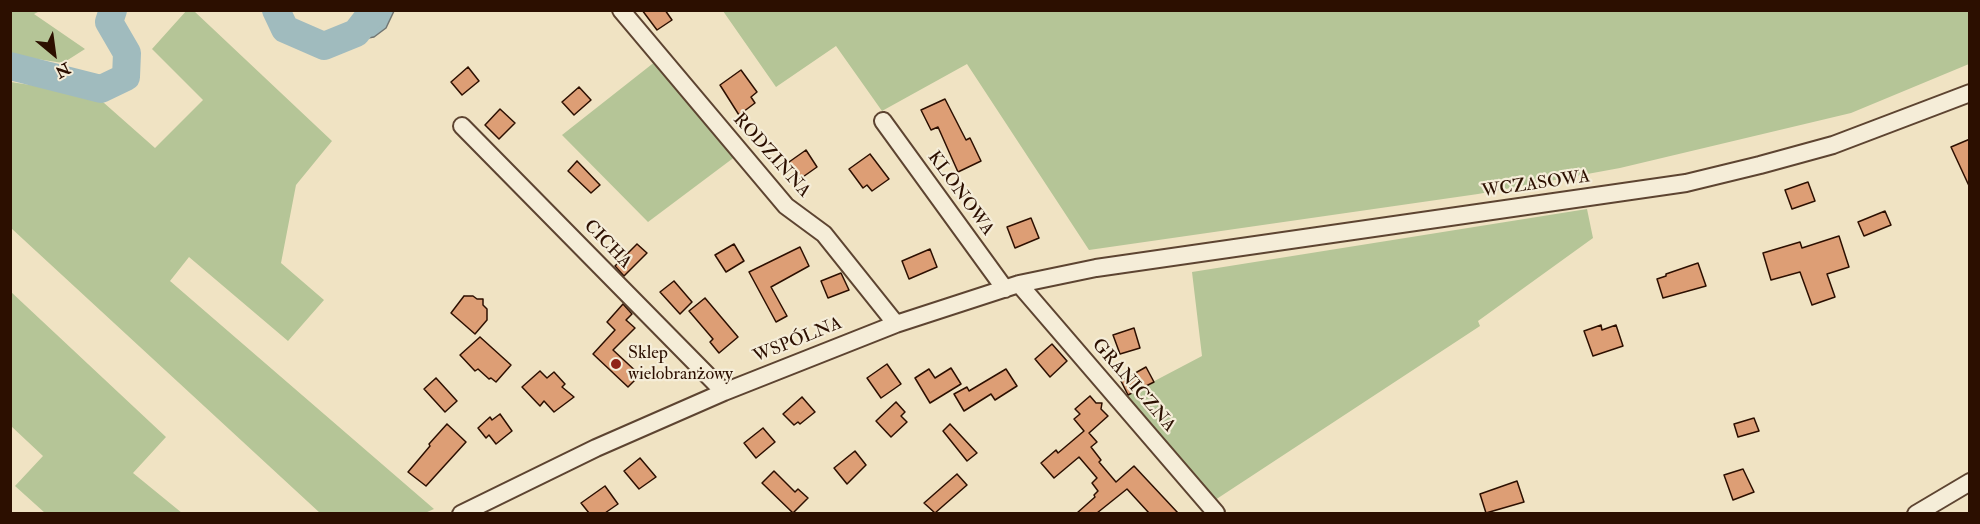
<!DOCTYPE html>
<html>
<head>
<meta charset="utf-8">
<style>
	body { margin:0 }
	#map { position:relative; width:1980px; height:524px; overflow:hidden; background:#f0e3c3; font-family:"IM FELL Double Pica",serif }
	canvas { display:block }
	.frame { position:absolute; inset:0; border:12px solid #2c0f00; pointer-events:none }
	.north { position:absolute; left:24px; top:24px; width:60px; height:60px; -webkit-text-stroke:4px #f5edd8; paint-order:stroke; rotate:151deg; font-size:16px; font-weight:700; line-height:24px; text-align:center; color:#2c0f00 }
	.north::after { content:''; display:block; margin:auto; width:21px; height:27px; background:#2c0f00; clip-path:polygon(50% 0,100% 100%,50% 72%,0 100%) }
</style>
</head>
<body>
<div id="map">
<canvas width="1980" height="524"></canvas>
<div class="frame"></div>
<div class="north">N</div>
</div>
<script>
const c = document.querySelector('canvas').getContext('2d');
c.lineJoin = 'round';
function fillPath(path, color) {
  c.fillStyle = color;
  c.fill(path, 'evenodd');
}
function poly(rows) {
  const path = new Path2D();
  for (const r of rows) {
    path.moveTo(r[0], r[1]);
    for (let i = 2; i < r.length; i += 2) path.lineTo(r[i], r[i + 1]);
  }
  return path;
}
function stroke(path, color, width, dash) {
  c.strokeStyle = color;
  c.lineWidth = width;
  c.lineCap = dash ? 'butt' : 'round';
  c.setLineDash(dash || []);
  c.stroke(path);
}
function drawText(font, color, halo, rows, align = 'center') {
  c.font = font + ' "IM FELL Double Pica",serif';
  c.lineWidth = 4.5;
  c.setLineDash([]);
  c.textBaseline = 'middle';
  c.strokeStyle = halo;
  c.fillStyle = color;
  for (const [text, x, y, turn = 0] of rows) {
    c.save();
    c.translate(x, y);
    c.rotate((+turn || 0) * Math.PI / 180);
    c.textAlign = isNaN(turn) ? turn : align;
    if (halo) c.strokeText(text, 0, 0);
    c.fillText(text, 0, 0);
    c.restore();
  }
}
fillPath(poly([
	[11,10,40,11,34,14,85,49,63,63,11,55],
	[187,10,194,11,332,141,296,185,281,263,324,300,288,341,189,257,170,281,434,509,425,513,320,513,11,228,11,82,95,95,155,148,203,100,152,49],
	[1969,10,1969,64,1851,113,1620,168,1478,194,1089,250,967,64,882,111,836,46,776,87,723,11],
	[656,61,736,156,648,222,562,135],
	[1587,209,1593,238,1478,321,1480,326,1212,502,1124,397,1202,356,1192,272],
	[10,291,166,437,133,473,182,513,45,513,15,486,43,456,11,426]
]), '#b5c597');
const water = poly([
	[365,10,394,11,386,28,374,37,362,39,344,51,317,53,333,30,350,29,365,10]
]);
fillPath(water, '#a0bbbe');
stroke(water, '#727672', 1.5);
stroke(poly([
	[276,10,285,29,324,46,356,33,374,10],
	[10,66,101,89,126,77,127,53,109,22,113,10]
]), '#a0bbbe', 28);
const building = poly([
	[642,10,665,10,672,20,657,30,642,10],
	[468,67,479,81,462,95,451,82,468,67],
	[741,70,757,92,751,97,755,103,739,115,720,85,741,70],
	[579,87,591,100,574,115,562,102,579,87],
	[945,99,966,140,970,138,981,161,958,172,938,127,931,130,921,110,945,99],
	[500,109,515,123,499,139,485,125,500,109],
	[1970,139,1970,188,1951,147,1970,139],
	[806,150,817,167,800,179,789,162,806,150],
	[870,154,889,179,872,191,867,185,863,188,849,169,870,154],
	[577,161,600,185,591,193,568,171,577,161],
	[1808,182,1815,201,1792,209,1785,190,1808,182],
	[1885,211,1891,225,1864,236,1858,222,1885,211],
	[1031,218,1039,238,1015,248,1007,227,1031,218],
	[1839,236,1849,267,1827,274,1835,297,1812,305,1800,272,1771,280,1763,253,1800,242,1802,248,1839,236],
	[637,244,647,253,624,276,615,266,637,244],
	[734,244,744,261,726,272,715,255,734,244],
	[800,247,809,266,771,287,787,316,776,322,749,272,800,247],
	[930,249,937,267,909,279,902,261,930,249],
	[1698,263,1706,286,1663,298,1657,279,1666,276,1666,274,1698,263],
	[841,273,849,290,828,298,821,281,841,273],
	[674,281,692,302,680,314,660,292,674,281],
	[464,296,473,296,477,299,483,299,483,305,487,309,487,320,475,334,451,313,464,296],
	[705,298,738,337,719,353,710,342,713,339,689,311,705,298],
	[623,304,632,314,626,320,635,328,613,350,640,375,628,387,593,354,615,330,607,322,623,304],
	[1601,325,1602,330,1616,325,1623,346,1593,356,1584,331,1601,325],
	[1134,328,1140,348,1120,354,1113,335,1134,328],
	[480,337,511,365,496,382,491,378,489,379,478,369,475,371,460,355,480,337],
	[1052,344,1067,361,1050,377,1035,359,1052,344],
	[887,364,901,384,881,398,867,378,887,364],
	[1146,367,1154,382,1128,395,1121,381,1146,367],
	[951,368,961,384,930,403,915,378,929,369,935,378,951,368],
	[1006,369,1017,386,995,400,991,394,964,411,954,394,967,387,969,391,1006,369],
	[540,371,547,378,554,372,565,384,562,387,574,397,554,412,544,401,540,406,522,387,540,371],
	[436,378,457,401,445,412,424,389,436,378],
	[1090,396,1096,403,1102,403,1101,409,1108,416,1089,433,1097,442,1091,447,1101,460,1099,462,1116,482,1134,466,1178,513,1149,513,1127,489,1097,513,1077,513,1095,497,1094,495,1098,491,1092,483,1097,478,1079,457,1054,478,1041,463,1056,450,1058,453,1084,431,1074,419,1080,414,1075,409,1090,396],
	[802,397,815,412,800,424,798,422,794,425,783,414,802,397],
	[896,402,905,412,901,416,907,422,891,437,876,421,896,402],
	[500,414,512,431,496,444,489,435,486,438,478,428,490,417,492,420,500,414],
	[1754,418,1759,431,1738,437,1734,424,1754,418],
	[447,424,466,442,426,486,408,472,430,446,429,444,447,424],
	[950,424,977,453,967,461,943,431,950,424],
	[763,428,775,442,756,458,744,443,763,428],
	[855,451,866,465,847,484,834,468,855,451],
	[640,458,656,477,639,489,624,471,640,458],
	[1743,469,1754,492,1733,500,1724,475,1743,469],
	[774,471,795,492,798,489,808,498,793,513,762,483,774,471],
	[957,474,967,485,935,513,924,503,957,474],
	[1517,481,1524,502,1486,513,1480,494,1517,481],
	[605,486,618,504,605,513,589,513,581,503,605,486]
]);
fillPath(building, '#dd9e75');
stroke(building, '#2c0f00', 1.5);
const street = poly([
	[621,10,786,206,824,234,896,324],
	[883,121,1005,289],
	[462,126,724,392],
	[1019,284,1216,513],
	[461,514,596,448,724,392,896,324,1019,284,1096,268,1686,183,1760,165,1833,145,1970,93],
	[1916,514,1970,482]
]);
stroke(street, '#5d4431', 20);
stroke(street, '#f5edd8', 16);
for (const [x, y, r, color] of [
	[616,364,6,"#8f2418"]
]) {
  const dot = new Path2D();
  dot.arc(x, y, r, 0, 2 * Math.PI);
  c.fillStyle = color;
  c.fill(dot);
  stroke(dot, '#f5edd8', 2);
}
drawText('18px', '#2c0f00', '#f5edd8', [
	["RODZINNA",771,156,48],
	["WCZASOWA",1536,185,-8],
	["KLONOWA",960,194,54],
	["CICHA",607,245,46],
	["WSPÓLNA",798,341,-22],
	["GRANICZNA",1133,386,49]
]);
drawText('18px', '#2c0f00', '#f5edd8', [
	["Sklep",628,354],
	["wielobranżowy",628,375]
], 'left');
</script>
</body>
</html>
